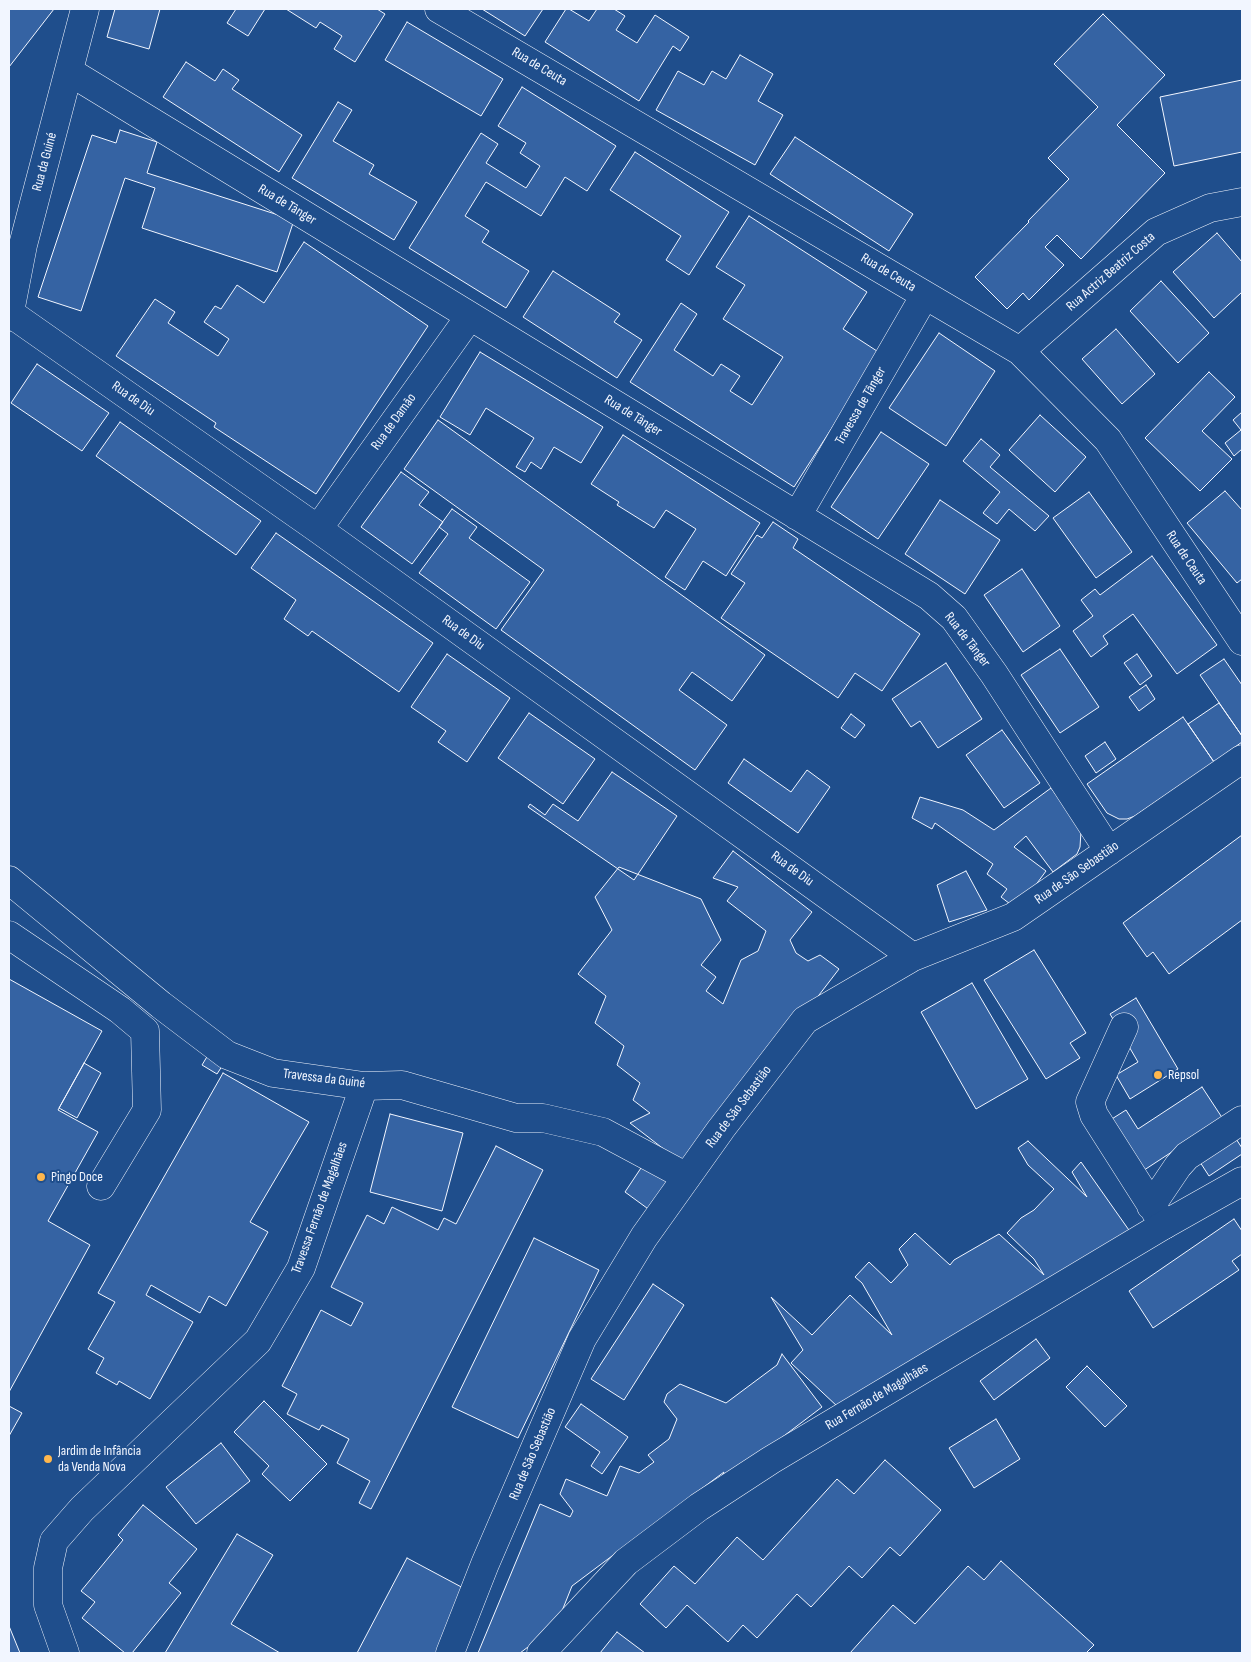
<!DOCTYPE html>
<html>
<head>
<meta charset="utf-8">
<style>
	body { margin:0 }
	#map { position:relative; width:1251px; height:1662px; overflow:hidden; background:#1f4e8c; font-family:"Sofia Sans Condensed",sans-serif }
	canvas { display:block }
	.frame { position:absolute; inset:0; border:10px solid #f2f6ff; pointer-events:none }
</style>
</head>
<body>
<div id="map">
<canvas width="1251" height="1662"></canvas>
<div class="frame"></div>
</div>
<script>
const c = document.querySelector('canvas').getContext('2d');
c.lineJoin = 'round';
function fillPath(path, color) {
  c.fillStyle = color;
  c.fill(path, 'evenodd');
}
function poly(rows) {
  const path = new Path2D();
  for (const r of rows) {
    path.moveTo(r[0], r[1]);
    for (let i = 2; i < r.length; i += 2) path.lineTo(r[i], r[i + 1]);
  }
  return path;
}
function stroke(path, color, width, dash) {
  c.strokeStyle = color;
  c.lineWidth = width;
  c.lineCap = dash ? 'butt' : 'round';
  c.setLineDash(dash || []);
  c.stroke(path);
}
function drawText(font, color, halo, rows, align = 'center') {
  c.font = font + ' "Sofia Sans Condensed",sans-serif';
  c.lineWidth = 4;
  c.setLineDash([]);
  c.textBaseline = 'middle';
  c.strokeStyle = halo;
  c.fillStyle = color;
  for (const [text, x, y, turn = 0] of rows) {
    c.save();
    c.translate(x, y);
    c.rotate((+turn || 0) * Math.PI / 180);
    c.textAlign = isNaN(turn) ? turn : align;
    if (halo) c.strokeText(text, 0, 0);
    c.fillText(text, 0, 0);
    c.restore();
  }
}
const building = poly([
	[9,9,54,9,9,67,9,9],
	[115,9,160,9,149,49,107,37,115,9],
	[236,9,265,9,248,36,227,23,236,9],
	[286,9,377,9,385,14,355,62,334,49,342,36,320,22,316,28,286,9],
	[482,9,543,9,525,36,482,9],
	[566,9,569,9,589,21,597,9,614,9,625,16,616,30,637,43,655,15,689,37,680,51,673,46,639,101,545,42,566,9],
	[1103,14,1165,75,1117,125,1165,173,1081,259,1057,235,1045,247,1064,265,1029,300,1023,293,1007,309,975,277,1029,222,1028,221,1069,179,1048,158,1098,107,1054,64,1103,14],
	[407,22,503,79,481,116,385,60,407,22],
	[740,55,773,74,758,101,783,115,755,165,656,110,678,71,704,85,712,71,726,79,740,55],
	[186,62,215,81,223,69,239,80,232,89,302,135,279,172,163,97,186,62],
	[1242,80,1242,152,1174,166,1160,97,1242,80],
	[522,87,616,146,587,191,565,177,541,216,486,182,465,216,489,231,482,242,529,271,506,308,409,248,481,133,498,144,486,163,526,188,540,166,520,153,526,143,498,126,522,87],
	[338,102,352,110,333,141,374,165,369,174,417,202,394,240,292,178,338,102],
	[120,130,157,142,147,173,294,220,277,272,142,228,155,188,125,178,81,311,38,297,92,135,116,143,120,130],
	[795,137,913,214,889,251,770,174,795,137],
	[635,152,729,212,689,275,666,260,681,236,610,190,635,152],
	[749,216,867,292,843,329,880,353,794,487,630,382,681,303,697,314,674,350,713,376,721,364,740,376,730,391,752,405,783,357,723,319,745,285,716,267,749,216],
	[1217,233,1242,262,1242,292,1214,318,1173,272,1217,233],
	[304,242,428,326,316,494,214,427,216,423,116,356,155,299,175,312,168,323,218,356,229,339,204,322,215,306,221,309,237,285,264,303,304,242],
	[553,271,620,314,614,322,642,340,617,378,523,317,553,271],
	[1161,281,1209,333,1178,363,1130,311,1161,281],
	[1116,329,1155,374,1122,404,1082,359,1116,329],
	[939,333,995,371,946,446,889,408,939,333],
	[480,352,603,427,581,463,554,447,541,469,531,462,525,472,516,467,534,438,486,408,470,435,440,417,480,352],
	[37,364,109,413,82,451,11,403,37,364],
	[1209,372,1235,397,1202,431,1232,459,1200,491,1145,438,1209,372],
	[1242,412,1242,449,1234,456,1225,443,1241,430,1233,420,1242,412],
	[1040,415,1086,457,1055,492,1009,450,1040,415],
	[438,420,765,655,732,701,692,672,679,690,727,725,695,770,501,630,544,570,404,469,438,420],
	[120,422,261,521,236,555,96,456,120,422],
	[881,432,929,464,878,539,831,507,881,432],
	[623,435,760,523,726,576,703,561,685,590,665,577,696,529,666,510,654,528,617,505,619,502,591,484,623,435],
	[981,439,1000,455,990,467,1049,516,1035,531,1009,509,997,524,983,513,1000,492,963,461,981,439],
	[401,472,429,492,419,505,443,522,412,564,361,527,401,472],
	[1225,491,1242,510,1242,579,1237,583,1187,523,1225,491],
	[1089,492,1132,552,1096,578,1053,518,1089,492],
	[940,500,1000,540,965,594,905,554,940,500],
	[452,509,477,527,469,538,530,582,496,629,419,573,448,534,439,527,452,509],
	[773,522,798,539,793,548,920,634,882,691,855,673,838,698,721,618,745,583,731,574,757,535,762,538,773,522],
	[276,533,433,643,399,692,312,631,308,636,284,619,296,600,251,568,276,533],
	[1152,556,1217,645,1177,674,1133,614,1103,636,1108,644,1091,657,1073,631,1093,616,1081,600,1095,589,1100,595,1152,556],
	[1022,569,1060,626,1023,652,984,595,1022,569],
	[1060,649,1099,707,1060,733,1021,675,1060,649],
	[447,654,510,698,467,762,438,742,446,731,411,707,447,654],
	[1137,654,1152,676,1140,685,1124,663,1137,654],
	[1224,659,1242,685,1242,736,1200,675,1224,659],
	[946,663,982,719,938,748,920,721,911,727,892,699,946,663],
	[1146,685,1155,699,1139,711,1129,697,1146,685],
	[1219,703,1242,736,1242,742,1214,762,1188,724,1219,703],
	[529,713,595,759,563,804,498,758,529,713],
	[851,714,865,725,855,738,841,728,851,714],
	[1183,717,1214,762,1135,816,1127,819,1119,819,1107,813,1087,784,1183,717],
	[1002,730,1040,783,1004,808,966,755,1002,730],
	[1105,742,1116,759,1096,773,1085,756,1105,742],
	[744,759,791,792,807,770,830,787,798,833,728,783,744,759],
	[612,772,677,816,634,880,528,807,530,804,545,815,553,804,578,821,612,772],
	[1051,788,1078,824,1081,831,1080,847,1077,854,1053,872,1026,836,1016,845,1014,847,1046,871,1024,901,1014,907,1001,897,1007,889,987,874,993,864,935,823,932,829,912,818,920,797,963,810,994,830,1051,788],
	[1242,835,1242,920,1169,974,1153,952,1147,957,1123,923,1242,835],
	[733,851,812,912,790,940,796,953,808,961,820,955,839,969,687,1167,630,1123,650,1113,633,1100,640,1083,617,1065,624,1046,595,1023,606,996,578,974,612,930,595,897,619,867,701,899,721,940,701,965,716,977,706,991,723,1004,741,960,758,951,766,931,727,901,738,887,713,878,733,851],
	[966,871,987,910,949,922,937,885,966,871],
	[1034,950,1086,1033,1070,1043,1080,1058,1046,1079,984,980,1034,950],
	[9,979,102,1031,58,1110,98,1132,48,1221,90,1245,9,1392,9,979],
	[972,983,1028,1079,976,1109,921,1012,972,983],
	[1136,998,1178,1069,1130,1099,1116,1075,1138,1062,1110,1014,1136,998],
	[211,1050,226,1060,217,1074,202,1065,211,1050],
	[84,1063,101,1073,77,1118,59,1108,84,1063],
	[223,1073,309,1122,250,1222,268,1232,226,1306,209,1296,200,1313,151,1285,146,1295,193,1322,150,1399,119,1381,117,1385,96,1373,104,1358,88,1349,115,1302,98,1293,223,1073],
	[1202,1087,1242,1148,1242,1154,1209,1176,1187,1142,1129,1180,1096,1129,1126,1110,1138,1129,1202,1087],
	[390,1114,463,1133,442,1211,370,1192,390,1114],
	[1028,1141,1087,1197,1072,1172,1081,1162,1131,1233,838,1407,791,1363,803,1350,771,1297,812,1335,850,1295,892,1335,862,1283,855,1277,869,1262,891,1283,908,1265,899,1249,915,1233,950,1265,954,1260,999,1234,1044,1275,1034,1259,1007,1233,1021,1218,1034,1210,1054,1189,1028,1165,1018,1148,1028,1141],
	[496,1146,543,1170,371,1509,359,1503,370,1481,337,1463,349,1439,322,1425,319,1430,287,1414,297,1394,282,1386,321,1310,351,1326,363,1303,331,1287,367,1215,384,1224,392,1207,438,1230,444,1218,456,1224,496,1146],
	[649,1156,676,1175,651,1211,625,1192,649,1156],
	[1234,1219,1242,1231,1242,1254,1232,1261,1239,1270,1153,1328,1129,1291,1234,1219],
	[534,1238,599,1270,518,1438,452,1407,534,1238],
	[653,1284,684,1305,624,1400,591,1379,653,1284],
	[1036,1339,1050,1358,994,1400,980,1381,1036,1339],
	[782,1354,822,1407,718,1486,724,1472,572,1586,556,1626,520,1653,478,1653,540,1504,570,1517,573,1511,560,1494,566,1479,607,1496,620,1466,639,1473,654,1462,648,1455,669,1439,677,1419,664,1402,667,1394,680,1384,726,1403,777,1365,782,1354],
	[1087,1366,1127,1406,1105,1427,1066,1387,1087,1366],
	[264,1401,327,1464,290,1501,262,1474,269,1466,234,1432,264,1401],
	[581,1404,628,1437,602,1474,591,1466,600,1452,565,1427,581,1404],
	[9,1406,22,1413,9,1436,9,1406],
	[996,1419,1020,1459,974,1488,949,1448,996,1419],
	[221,1443,250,1481,196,1524,166,1487,221,1443],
	[885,1460,941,1510,900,1556,890,1547,862,1578,849,1566,811,1607,797,1594,757,1638,743,1625,728,1642,687,1605,666,1628,640,1604,674,1566,695,1584,737,1537,763,1560,837,1479,854,1494,885,1460],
	[143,1505,197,1549,169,1583,181,1593,132,1653,125,1653,82,1618,95,1602,81,1591,123,1540,118,1535,143,1505],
	[237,1534,273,1555,231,1624,280,1653,165,1653,237,1534],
	[407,1558,467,1590,440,1653,357,1653,407,1558],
	[1001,1561,1094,1645,1086,1653,850,1653,893,1605,915,1624,968,1566,984,1580,1001,1561],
	[9,1626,20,1653,9,1653,9,1626],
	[617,1632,645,1653,600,1653,617,1632]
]);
fillPath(building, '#3563a3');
stroke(building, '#f2f6ff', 1);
const minor = poly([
	[439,9,1020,351,1108,440,1242,641],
	[70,72,929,596,954,618,994,674,1109,851],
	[10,313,318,529,913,957],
	[9,317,23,245,85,9],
	[1020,351,1156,232,1210,208,1242,202],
	[797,516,925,295],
	[318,529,470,316],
	[9,880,161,1005,227,1055,273,1073,364,1086,402,1085,516,1118,543,1118,603,1132,687,1177],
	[9,935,120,1010,145,1031,147,1110,101,1186],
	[1124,1027,1090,1102,1094,1115,1164,1225],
	[1151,1206,1178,1166,1187,1156,1242,1120],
	[65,1653,48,1605,48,1568,54,1541,82,1509,258,1341,301,1268,364,1086],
	[450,1653,485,1564,582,1339,644,1237,721,1129,805,1020,913,957,1013,917,1242,759]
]);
const major = poly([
	[541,1653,626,1562,699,1507,771,1460,1164,1225,1242,1181]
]);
stroke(minor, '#f2f6ff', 29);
stroke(major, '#f2f6ff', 29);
stroke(minor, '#1f4e8c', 28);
stroke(major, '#1f4e8c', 28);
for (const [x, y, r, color] of [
	[1158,1075,5,"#ffb74d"],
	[41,1177,5,"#ffb74d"],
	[48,1459,5,"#ffb74d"]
]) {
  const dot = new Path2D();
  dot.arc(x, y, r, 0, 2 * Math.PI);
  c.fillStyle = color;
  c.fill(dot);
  stroke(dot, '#1f4e8c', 2);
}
drawText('14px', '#f2f6ff', '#1f4e8c', [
	["Rua de Ceuta",539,67,31],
	["Rua da Guiné",45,162,-75],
	["Rua de Tânger",287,205,31],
	["Rua Actriz Beatriz Costa",1111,272,-41],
	["Rua de Ceuta",888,273,31],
	["Rua de Diu",133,399,35],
	["Travessa de Tânger",861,406,-60],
	["Rua de Tânger",633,416,32],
	["Rua de Damão",394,422,-54],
	["Rua de Ceuta",1186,558,56],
	["Rua de Diu",463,633,36],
	["Rua de Tânger",967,640,52],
	["Rua de Diu",792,869,36],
	["Rua de São Sebastião",1077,873,-35],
	["Travessa da Guiné",324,1079,7],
	["Rua de São Sebastião",739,1107,-53],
	["Travessa Fernão de Magalhães",320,1208,-70],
	["Rua Fernão de Magalhães",877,1397,-31],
	["Rua de São Sebastião",533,1454,-67]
]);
drawText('14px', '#f2f6ff', '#1f4e8c', [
	["Repsol",1168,1075],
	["Pingo Doce",51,1177],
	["Jardim de Infância",58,1451],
	["da Venda Nova",58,1467]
], 'left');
</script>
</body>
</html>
